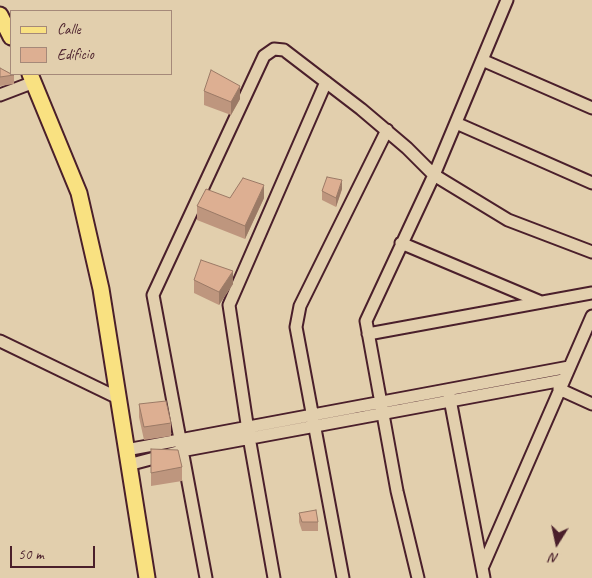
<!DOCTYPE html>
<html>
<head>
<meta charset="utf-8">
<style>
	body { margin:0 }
	#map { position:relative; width:592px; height:578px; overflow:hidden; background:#e2cfad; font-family:Caveat,sans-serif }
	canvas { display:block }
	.legend { position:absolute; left:10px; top:10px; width:162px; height:65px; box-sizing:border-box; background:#e2cfad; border:1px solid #a58979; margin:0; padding:6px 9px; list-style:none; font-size:15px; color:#4a1f2b }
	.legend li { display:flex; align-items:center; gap:10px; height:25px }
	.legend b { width:25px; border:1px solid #a58979 }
	.north { position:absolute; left:532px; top:518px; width:50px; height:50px; -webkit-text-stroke:4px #e2cfad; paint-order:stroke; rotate:190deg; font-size:14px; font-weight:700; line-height:20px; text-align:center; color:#4a1f2b }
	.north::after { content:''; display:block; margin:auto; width:18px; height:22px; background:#4a1f2b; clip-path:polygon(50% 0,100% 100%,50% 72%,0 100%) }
	.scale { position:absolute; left:10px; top:546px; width:85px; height:22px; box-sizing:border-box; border:2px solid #4a1f2b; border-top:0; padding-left:6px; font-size:15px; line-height:18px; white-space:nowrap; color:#4a1f2b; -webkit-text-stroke:4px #e2cfad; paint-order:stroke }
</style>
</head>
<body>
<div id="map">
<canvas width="592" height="578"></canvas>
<ul class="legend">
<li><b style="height:6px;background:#f9e181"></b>Calle</li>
<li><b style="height:14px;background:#ddaf92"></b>Edificio</li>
</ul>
<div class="north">N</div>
<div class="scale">50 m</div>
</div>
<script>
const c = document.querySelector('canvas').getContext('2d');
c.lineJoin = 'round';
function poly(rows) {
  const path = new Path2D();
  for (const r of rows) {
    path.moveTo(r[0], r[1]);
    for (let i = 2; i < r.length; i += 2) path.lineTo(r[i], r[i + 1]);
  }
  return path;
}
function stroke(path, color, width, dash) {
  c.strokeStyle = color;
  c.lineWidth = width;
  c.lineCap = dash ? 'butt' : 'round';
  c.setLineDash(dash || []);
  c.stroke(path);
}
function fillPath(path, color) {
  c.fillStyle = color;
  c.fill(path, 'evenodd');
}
const minor = poly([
	[507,0,434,175,508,220,592,252],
	[482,60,592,108],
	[0,95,34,82],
	[456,123,592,183],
	[401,243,541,302],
	[368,334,592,293],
	[0,341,118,398],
	[559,389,592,404],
	[449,394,484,578],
	[126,450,569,367],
	[128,465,181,451,563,380],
	[483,566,592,316],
	[206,578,153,295,264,56,274,49,284,50,361,109,407,148,434,175,366,321,397,491,418,578],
	[274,578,249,437,229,305,326,82],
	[343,578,296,327,300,306,387,130]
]);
const major = poly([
	[0,15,11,37],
	[30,74,79,193,101,289,147,578]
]);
stroke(minor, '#4a1f2b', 15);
stroke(major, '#4a1f2b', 19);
stroke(minor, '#e2cfad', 11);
stroke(major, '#f9e181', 15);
fillPath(poly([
	[0,68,14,75,14,84,0,86],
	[204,91,240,99,231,115,204,105],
	[342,189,336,207,322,200,322,191],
	[230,198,264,198,245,239,197,220,197,206],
	[194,280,233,284,219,305,194,293],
	[139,404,171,423,171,436,144,440,139,417],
	[151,449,182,467,182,481,151,486],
	[299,513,318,522,318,531,302,531,299,522]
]), '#be967e');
fillPath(poly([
	[240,86,240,99,231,115,231,102],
	[342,180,342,189,336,207,336,198],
	[264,185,264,198,245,239,245,226],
	[233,271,233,284,219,305,219,292]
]), '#9b7a66');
const building = poly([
	[0,68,11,74,14,75,0,77,0,68],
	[211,70,240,86,231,102,204,91,211,70],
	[327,177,342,180,336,198,322,191,327,177],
	[243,178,264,185,245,226,197,206,206,189,230,198,243,178],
	[201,260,233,271,219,292,194,280,201,260],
	[166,401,171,423,144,427,139,404,166,401],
	[151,449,178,450,182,467,151,473,151,449],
	[316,510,318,522,302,522,299,513,316,510]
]);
fillPath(building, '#ddaf92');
stroke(building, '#9b7a66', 1);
</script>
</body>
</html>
